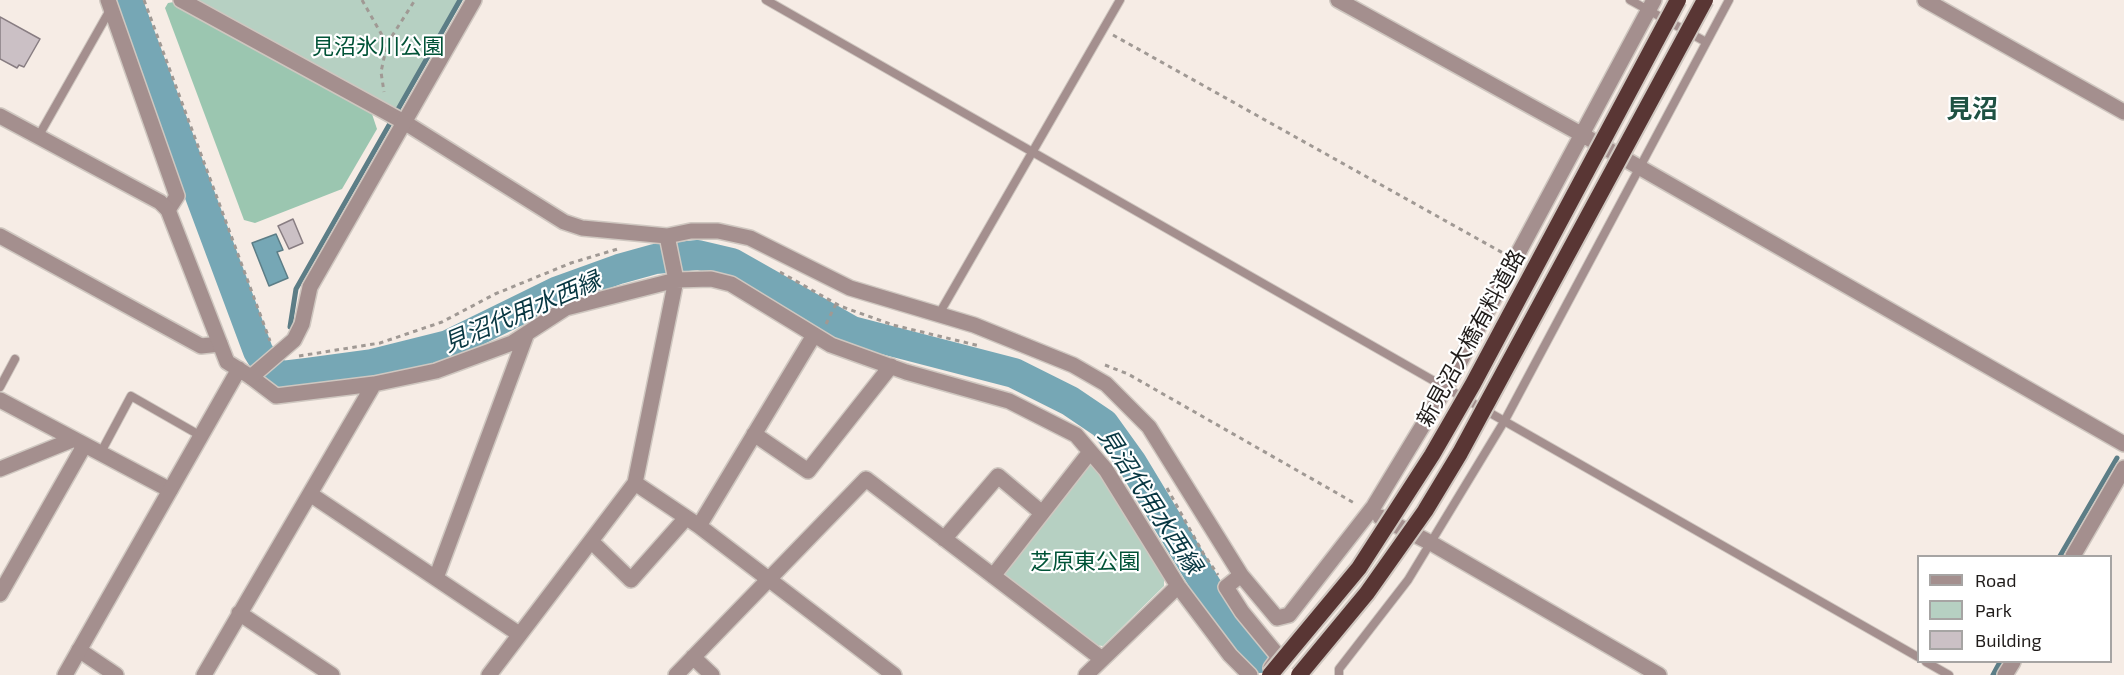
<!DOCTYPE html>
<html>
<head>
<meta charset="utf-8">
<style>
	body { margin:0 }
	#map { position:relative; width:2124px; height:675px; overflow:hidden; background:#f6ece5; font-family:"Exo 2",sans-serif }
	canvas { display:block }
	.legend { position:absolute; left:1917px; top:555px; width:195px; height:108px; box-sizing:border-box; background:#fff; border:2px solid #a6a4a3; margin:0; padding:8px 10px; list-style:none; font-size:18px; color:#201c1a }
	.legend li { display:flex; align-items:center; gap:12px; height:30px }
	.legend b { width:30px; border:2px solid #a6a4a3 }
</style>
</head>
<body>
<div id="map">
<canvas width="2124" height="675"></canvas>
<ul class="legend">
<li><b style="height:8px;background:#a48f8e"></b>Road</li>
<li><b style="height:16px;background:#b6d0c2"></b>Park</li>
<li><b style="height:16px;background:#cbc0c5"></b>Building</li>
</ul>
</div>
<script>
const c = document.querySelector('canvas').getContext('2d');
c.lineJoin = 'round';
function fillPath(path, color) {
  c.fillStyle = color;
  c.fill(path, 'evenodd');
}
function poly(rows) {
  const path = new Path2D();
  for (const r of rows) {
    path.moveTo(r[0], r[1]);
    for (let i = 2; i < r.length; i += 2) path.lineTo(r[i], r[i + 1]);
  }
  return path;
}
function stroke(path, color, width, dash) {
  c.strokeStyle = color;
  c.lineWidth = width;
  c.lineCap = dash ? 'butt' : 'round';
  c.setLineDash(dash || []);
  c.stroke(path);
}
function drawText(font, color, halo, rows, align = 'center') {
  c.font = font + ' "Exo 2","Noto Sans JP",sans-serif';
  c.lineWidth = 4.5;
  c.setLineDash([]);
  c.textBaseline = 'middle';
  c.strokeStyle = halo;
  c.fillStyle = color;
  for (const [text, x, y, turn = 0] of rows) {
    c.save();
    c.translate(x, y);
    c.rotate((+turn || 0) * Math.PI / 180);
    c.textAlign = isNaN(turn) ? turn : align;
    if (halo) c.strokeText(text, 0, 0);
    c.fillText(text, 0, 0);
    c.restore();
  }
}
fillPath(poly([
	[195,0,463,0,398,114],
	[1092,459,1164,577,1164,586,1103,646,1094,645,1001,571]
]), '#b6d0c2');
fillPath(poly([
	[174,2,372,114,377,129,342,189,255,223,244,220,165,8,168,3]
]), '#9bc6b0');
const water = poly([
	[276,234,283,250,277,252,288,278,269,286,252,243,276,234]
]);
fillPath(water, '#76a7b5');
stroke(water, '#5c7d86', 1.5);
stroke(poly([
	[290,327,296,289,460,0],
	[2060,556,2117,458],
	[1993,675,2000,662]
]), '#5c7d86', 5);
stroke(poly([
	[127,0,258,351,269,369,282,376,307,373,372,364,448,345,558,291,619,269,655,259,698,255,732,263,852,331,1014,373,1070,401,1104,424,1132,463,1219,607,1260,658]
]), '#76a7b5', 30);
const building = poly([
	[0,17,40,39,24,67,19,65,17,68,0,59,0,17],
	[293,219,303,243,289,249,278,226,293,219]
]);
fillPath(building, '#cbc0c5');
stroke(building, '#887d82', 1.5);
const service = poly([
	[766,0,1918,657],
	[1630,0,1706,42],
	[38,137,110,10],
	[939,314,1120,0],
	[0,387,15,359],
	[100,454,131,396,201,436],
	[1926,662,1949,675],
	[1339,675,1339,669,1408,580,1505,420,1729,0]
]);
const minor = poly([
	[108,0,177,196,168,210],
	[181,0,404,122,564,222,582,228,667,236,676,280,635,483,489,675],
	[1338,0,1581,134,2124,444],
	[1925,0,2124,112],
	[0,236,201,346,220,344],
	[667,236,691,231,718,231,750,238,850,288,974,325,1073,365,1106,384,1149,427,1241,575],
	[251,377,276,396,374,384,436,371,512,343,566,308,676,280,711,279,731,284,831,345,906,372,1009,401,1076,435,1106,470,1178,586,1230,655,1250,675],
	[0,400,170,490],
	[754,434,808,471,891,366],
	[0,469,72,440],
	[635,483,699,526,894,675],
	[310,494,519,634],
	[1380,517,1431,543,1659,675],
	[699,526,814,335],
	[944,539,998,476,1042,513],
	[591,541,631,580,686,518],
	[2073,556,2124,468],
	[993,576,1090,452],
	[436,578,527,333],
	[0,594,84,446],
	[239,613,332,675],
	[79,650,116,675],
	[693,657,712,675],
	[1271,668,1279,657,1242,612,1226,587,1241,575,1277,618,1289,615,1374,506,1448,384,1654,0],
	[204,675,374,384],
	[676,675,866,479,1102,659],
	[1086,675,1178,586],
	[2005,675,2013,662]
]);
const tertiary = poly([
	[0,116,160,202,168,210,227,362,251,377,294,340,302,324,310,287,474,0],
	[65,675,239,369]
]);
stroke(service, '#cfc7c0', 10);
stroke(minor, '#cfc7c0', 18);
stroke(tertiary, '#cfc7c0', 18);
stroke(poly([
	[144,0,270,341],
	[362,0,387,44,381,72,384,92],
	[1113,35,1503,253],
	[387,44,415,0],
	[780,272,840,306,893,325,980,346],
	[826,324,836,304],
	[299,356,380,343,442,322,495,294,571,263,621,248],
	[1105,365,1128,374,1356,504],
	[1167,488,1203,553,1218,575]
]), '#a09994', 3, [4.5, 4.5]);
stroke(service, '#a48f8e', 8);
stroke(minor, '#a48f8e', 15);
stroke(tertiary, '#a48f8e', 15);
const trunkBridge = poly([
	[1270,675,1359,568,1432,455,1473,384,1678,0],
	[1299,675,1367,593,1425,511,1460,453,1705,0]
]);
stroke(trunkBridge, '#cfc7c0', 20, []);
stroke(trunkBridge, '#593634', 16);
drawText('22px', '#005337', '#fff', [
	["見沼氷川公園",378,47],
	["芝原東公園",1085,562]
]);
drawText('22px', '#201c1a', '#fff', [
	["新見沼大橋有料道路",1471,338,-61]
]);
drawText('italic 24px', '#083742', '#fff', [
	["見沼代用水西縁",522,312,-23],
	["見沼代用水西縁",1150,501,57]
]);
drawText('bold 26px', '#1f5243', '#fff', [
	["見沼",1972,109]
]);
</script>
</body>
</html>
